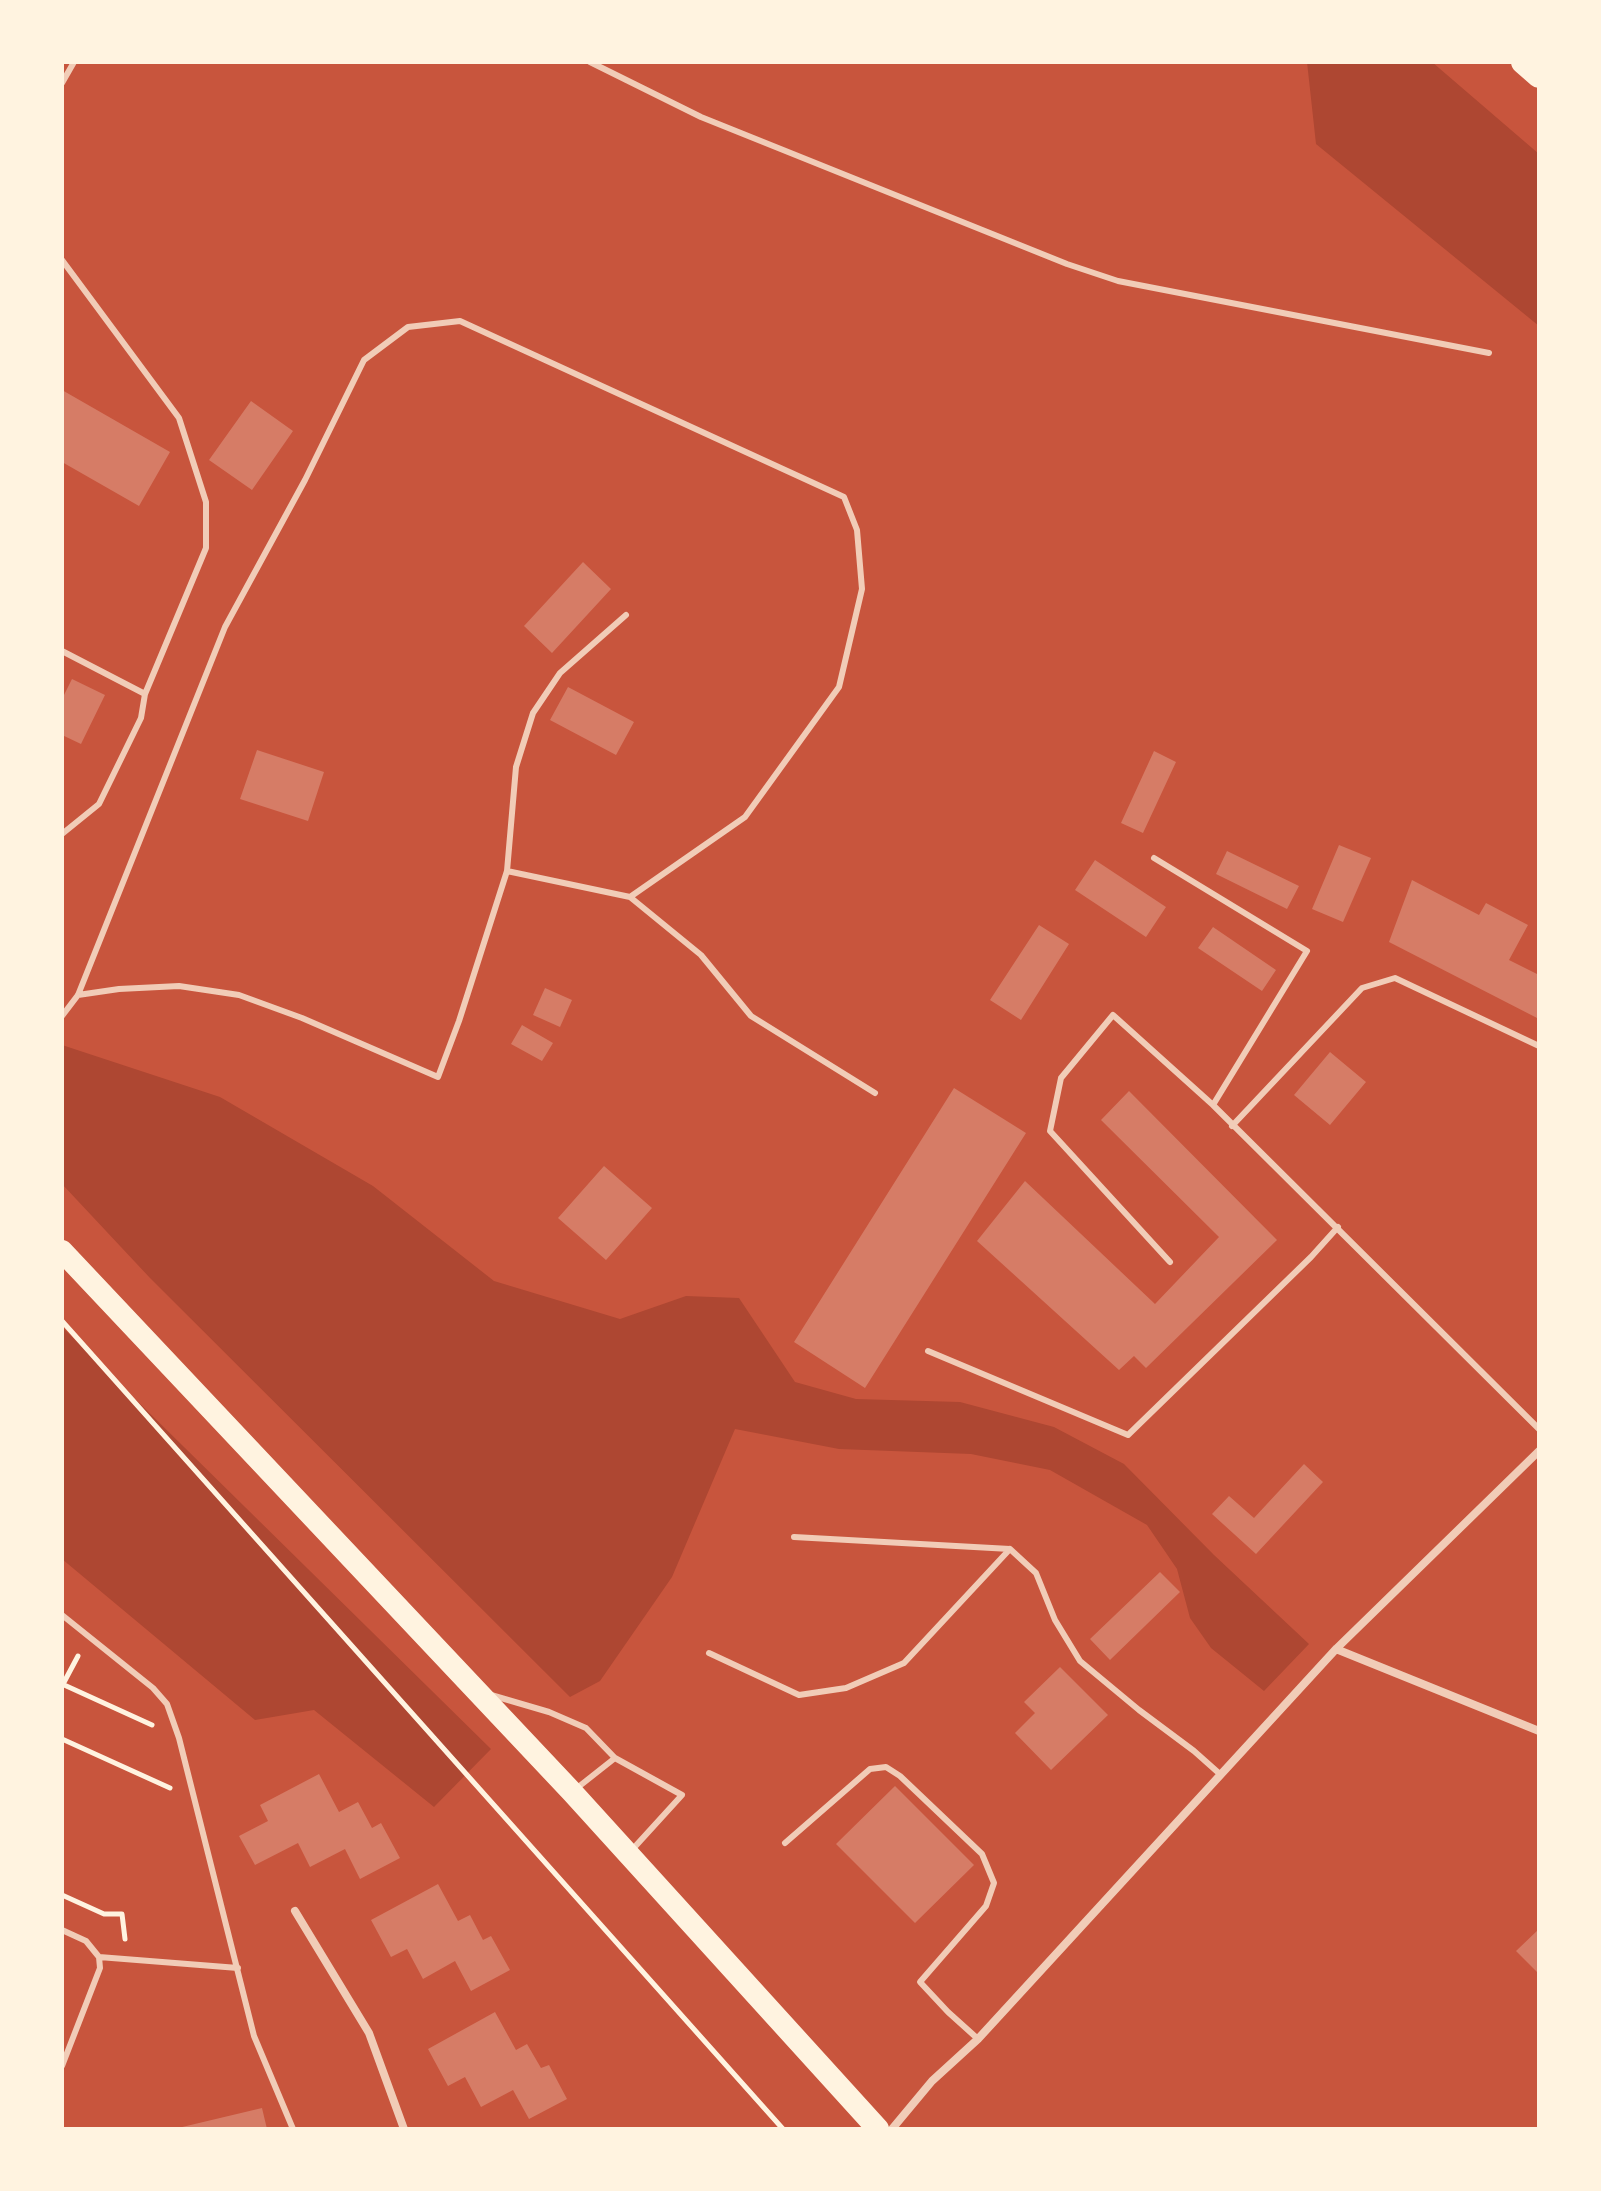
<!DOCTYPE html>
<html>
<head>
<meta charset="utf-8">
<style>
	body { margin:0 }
	#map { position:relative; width:1601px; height:2191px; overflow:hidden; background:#c8553d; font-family:Spectral,serif }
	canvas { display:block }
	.frame { position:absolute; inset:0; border:64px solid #fff3e0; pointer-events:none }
</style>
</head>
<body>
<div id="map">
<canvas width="1601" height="2191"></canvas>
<div class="frame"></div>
</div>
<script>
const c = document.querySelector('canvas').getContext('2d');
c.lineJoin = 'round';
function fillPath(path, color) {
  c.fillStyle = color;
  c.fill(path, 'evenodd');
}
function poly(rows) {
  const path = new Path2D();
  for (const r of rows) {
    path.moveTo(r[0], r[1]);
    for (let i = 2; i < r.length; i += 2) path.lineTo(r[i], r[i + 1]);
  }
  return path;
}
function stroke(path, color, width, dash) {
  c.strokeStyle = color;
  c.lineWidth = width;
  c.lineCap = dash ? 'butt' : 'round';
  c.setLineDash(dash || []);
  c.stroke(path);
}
fillPath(poly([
	[1307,62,1432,62,1539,154,1539,326,1316,144],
	[62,1045,220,1097,373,1186,494,1281,620,1319,686,1296,739,1298,795,1382,856,1399,960,1402,1054,1427,1124,1464,1214,1555,1309,1644,1264,1691,1211,1648,1190,1618,1177,1569,1147,1525,1050,1470,971,1454,839,1449,735,1429,672,1577,600,1681,570,1697,150,1278,62,1184],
	[62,1327,491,1749,434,1807,314,1710,255,1720,62,1559]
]), '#ae4732');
fillPath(poly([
	[62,390,170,452,139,506,62,462],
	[251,401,293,431,252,490,209,460],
	[583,562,611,589,552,653,524,626],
	[72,679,105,695,81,744,62,735,62,699],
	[568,687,634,722,616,755,550,720],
	[257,750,324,772,308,821,240,799],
	[1154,751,1176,762,1143,833,1121,823],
	[1339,845,1371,858,1343,922,1312,909],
	[1227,851,1299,886,1287,909,1216,874],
	[1095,860,1166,907,1146,937,1075,890],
	[1412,880,1479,915,1486,903,1528,925,1509,960,1539,975,1539,1019,1389,942],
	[1039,925,1069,944,1021,1020,990,1000],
	[1213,927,1276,970,1262,991,1198,948],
	[545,988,572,1000,560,1027,533,1015],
	[522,1025,553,1043,542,1061,511,1044],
	[1330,1052,1366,1082,1330,1125,1294,1095],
	[954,1088,1026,1133,865,1388,794,1342],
	[1129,1091,1277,1240,1146,1368,1134,1356,1119,1370,977,1241,1025,1181,1155,1304,1219,1237,1101,1120],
	[604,1166,652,1208,606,1260,558,1218],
	[1304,1464,1323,1482,1256,1554,1212,1514,1229,1496,1254,1518],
	[1160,1572,1180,1592,1110,1660,1090,1639],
	[1060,1667,1108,1715,1051,1770,1015,1733,1035,1713,1024,1702],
	[319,1774,339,1812,358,1802,372,1828,381,1823,400,1858,360,1879,345,1849,310,1867,298,1843,255,1865,239,1836,268,1821,260,1805],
	[895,1786,974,1865,915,1923,836,1844],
	[438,1884,458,1921,470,1915,483,1940,491,1936,510,1970,471,1991,455,1961,423,1979,407,1949,391,1957,371,1920],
	[1539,1929,1539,1974,1516,1951],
	[495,2012,516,2050,527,2044,541,2068,549,2065,567,2099,529,2119,513,2090,481,2107,465,2077,448,2086,428,2049],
	[262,2108,267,2129,178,2129,178,2128]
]), '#d67c66');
stroke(poly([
	[62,1321,783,2129],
	[62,1684,152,1725],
	[62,1686,78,1656],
	[62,1739,170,1788],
	[62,1895,104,1914,122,1914,125,1939]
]), '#fff3e0', 5);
stroke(poly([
	[590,62,701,117,1067,264,1118,281,1489,353],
	[62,83,74,62],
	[62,260,179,418,206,502,206,548,145,694],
	[62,651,145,694,141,718,99,804,62,834],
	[1154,858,1307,951,1213,1105,1539,1429],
	[507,871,516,767,533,713,560,673,626,615],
	[630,897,701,955,751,1016,875,1093],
	[62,1016,78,995,225,627,305,480,364,360,408,327,460,321,844,497,857,530,862,589,839,687,745,817,630,897,507,871,459,1021,438,1077,302,1018,239,995,179,986,119,989,78,995],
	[1232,1126,1362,988,1395,978,1539,1046],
	[1170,1262,1050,1131,1061,1078,1113,1015,1213,1105],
	[928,1351,1128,1435,1311,1257,1338,1227],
	[794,1537,1010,1549,1036,1573,1055,1620,1080,1661,1139,1710,1194,1751,1221,1775],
	[62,1615,153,1688,167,1704,179,1738,254,2036,293,2129],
	[709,1653,799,1695,846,1688,904,1663,1010,1549],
	[491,1695,549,1712,586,1728,615,1758],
	[577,1788,615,1758,682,1795,631,1851],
	[785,1843,870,1769,886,1767,900,1776,982,1854,994,1883,986,1906,920,1982,948,2012,978,2039],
	[62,1930,86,1941,99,1957,100,1968,62,2066],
	[99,1957,238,1968]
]), '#f1ccb7', 6);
stroke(poly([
	[1336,1649,1539,1731],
	[295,1911,369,2033,404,2129],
	[892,2129,932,2081,978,2039,1336,1649,1539,1451]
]), '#f1ccb7', 8);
stroke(poly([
	[62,1251,572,1792,878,2129]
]), '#fff3e0', 22);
stroke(poly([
	[1523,62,1539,76]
]), '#fff3e0', 24);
</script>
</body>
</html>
